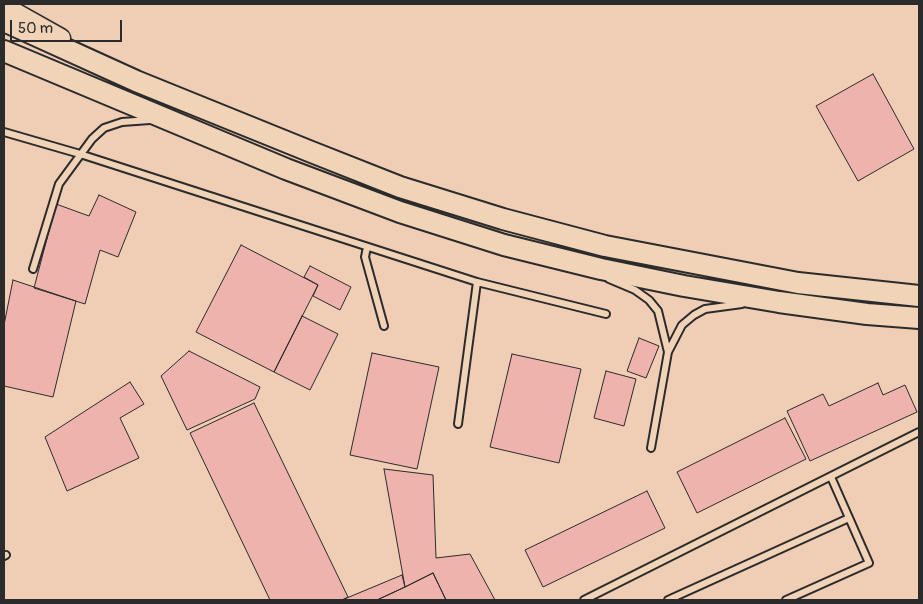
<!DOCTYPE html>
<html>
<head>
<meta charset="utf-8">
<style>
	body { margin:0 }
	#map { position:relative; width:923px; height:604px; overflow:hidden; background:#f0cdb5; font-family:Pangolin,sans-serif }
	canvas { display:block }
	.frame { position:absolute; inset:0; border:5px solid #2b2b2b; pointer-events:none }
	.scale { position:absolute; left:10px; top:20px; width:112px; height:22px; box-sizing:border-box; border:2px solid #2b2b2b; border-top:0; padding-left:6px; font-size:15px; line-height:18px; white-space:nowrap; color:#2b2b2b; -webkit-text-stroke:4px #f1d3b7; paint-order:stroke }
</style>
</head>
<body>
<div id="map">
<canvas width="923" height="604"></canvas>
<div class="frame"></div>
<div class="scale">50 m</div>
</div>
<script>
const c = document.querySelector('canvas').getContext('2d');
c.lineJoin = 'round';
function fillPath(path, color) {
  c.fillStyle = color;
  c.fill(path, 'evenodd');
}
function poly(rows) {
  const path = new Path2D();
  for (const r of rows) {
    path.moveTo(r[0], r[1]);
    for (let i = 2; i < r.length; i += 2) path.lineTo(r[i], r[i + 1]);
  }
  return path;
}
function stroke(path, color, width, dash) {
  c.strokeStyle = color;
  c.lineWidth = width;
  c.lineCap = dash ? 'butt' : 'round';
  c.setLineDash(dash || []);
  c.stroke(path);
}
const building = poly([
	[873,74,914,149,858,181,816,106,873,74],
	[99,195,136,212,118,257,100,250,85,304,34,288,56,204,89,216,99,195],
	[241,245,318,285,274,372,196,332,241,245],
	[310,266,351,287,340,310,313,296,318,285,304,277,310,266],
	[13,280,76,301,53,397,4,386,4,325,13,280],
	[302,316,338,334,310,390,274,372,302,316],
	[639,338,659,346,646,378,627,371,639,338],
	[189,351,260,387,255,399,187,430,161,376,189,351],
	[372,353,439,367,417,469,350,455,372,353],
	[512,354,581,369,559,463,490,447,512,354],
	[606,371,636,379,624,426,594,418,606,371],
	[130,382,144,404,120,418,139,458,67,491,45,437,130,382],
	[878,383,883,395,905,385,917,412,810,461,787,411,823,394,829,406,878,383],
	[254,403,348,597,342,600,270,600,190,433,254,403],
	[785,418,806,459,697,513,677,472,785,418],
	[384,469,433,475,436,558,470,554,495,600,446,600,433,573,405,587,384,469],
	[647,491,665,528,543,587,525,550,647,491],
	[433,573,446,600,377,600,405,587,433,573],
	[402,575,405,587,377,600,342,600,402,575]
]);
fillPath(building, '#eeb3ad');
stroke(building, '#2b2b2b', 1);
const lane = poly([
	[4,132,80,154,477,282,606,314],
	[367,247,365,257,384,326],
	[33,269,59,184,92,139,104,128,122,122,150,120],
	[609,279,635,290,649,300,658,311,668,352],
	[458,424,477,282],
	[651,448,668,352,682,325,694,315,705,309,742,304],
	[4,556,6,555],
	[584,600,919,432],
	[668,600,849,518],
	[786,600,869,563,831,477]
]);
const secondary = poly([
	[4,6,61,38]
]);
const primary = poly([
	[4,21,136,81,309,151,400,187,503,219,605,246,798,283,919,296],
	[4,51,286,169,400,212,504,245,601,269,684,286,779,302,867,314,919,318]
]);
stroke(lane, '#2b2b2b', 10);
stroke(secondary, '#2b2b2b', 21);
stroke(primary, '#2b2b2b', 24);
stroke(lane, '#f1d3b7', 6);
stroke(secondary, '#f1d3b7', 18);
stroke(primary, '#f1d3b7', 20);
</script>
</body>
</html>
